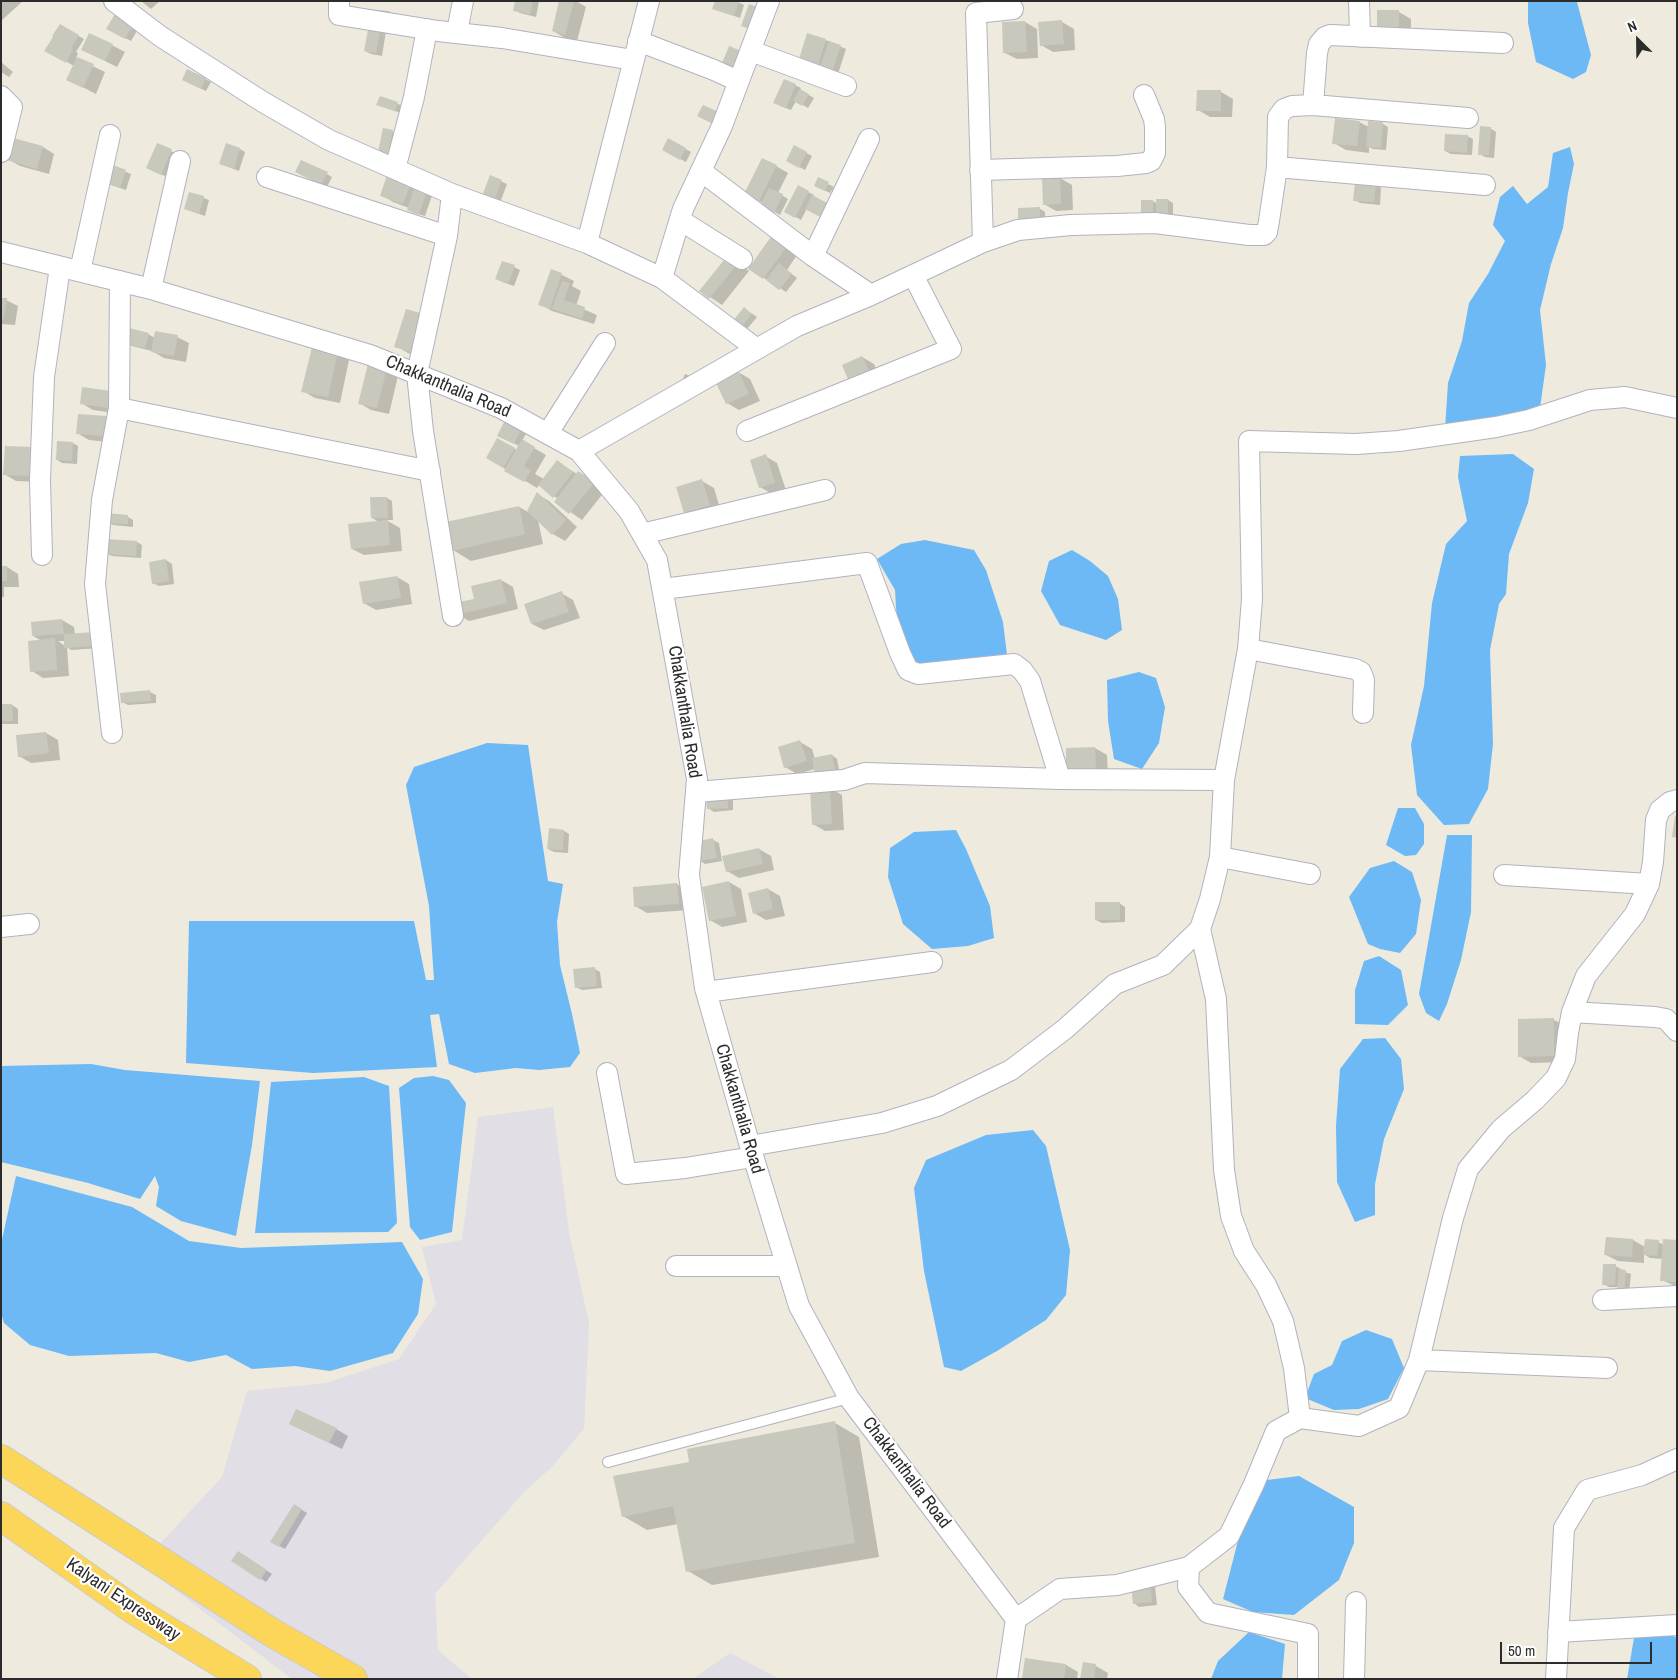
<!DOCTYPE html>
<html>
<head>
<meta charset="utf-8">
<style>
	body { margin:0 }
	#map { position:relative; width:1678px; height:1680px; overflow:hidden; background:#eeeade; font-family:"Archivo Narrow",sans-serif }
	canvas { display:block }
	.frame { position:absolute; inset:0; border:2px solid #2c2c2c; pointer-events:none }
	.north { position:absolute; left:1613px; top:15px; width:50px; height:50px; -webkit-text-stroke:4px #fff; paint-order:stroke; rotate:337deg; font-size:14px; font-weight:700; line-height:20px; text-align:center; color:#2c2c2c }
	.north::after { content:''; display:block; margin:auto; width:18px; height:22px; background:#2c2c2c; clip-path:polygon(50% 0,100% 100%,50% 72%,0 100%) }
	.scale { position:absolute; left:1500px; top:1642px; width:152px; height:22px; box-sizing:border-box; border:2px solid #2c2c2c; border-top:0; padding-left:6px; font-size:15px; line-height:18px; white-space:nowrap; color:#2c2c2c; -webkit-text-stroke:4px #fff; paint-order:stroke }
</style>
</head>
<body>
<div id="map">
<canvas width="1678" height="1680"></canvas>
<div class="frame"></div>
<div class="north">N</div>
<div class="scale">50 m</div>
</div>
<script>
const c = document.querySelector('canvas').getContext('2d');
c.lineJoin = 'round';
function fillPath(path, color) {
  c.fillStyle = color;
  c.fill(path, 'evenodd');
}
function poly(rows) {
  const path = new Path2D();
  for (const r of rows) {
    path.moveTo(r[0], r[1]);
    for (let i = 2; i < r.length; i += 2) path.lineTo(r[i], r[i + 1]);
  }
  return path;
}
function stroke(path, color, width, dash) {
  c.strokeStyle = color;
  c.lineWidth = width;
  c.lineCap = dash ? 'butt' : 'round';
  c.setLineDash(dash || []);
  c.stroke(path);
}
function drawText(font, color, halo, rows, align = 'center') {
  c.font = font + ' "Archivo Narrow",sans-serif';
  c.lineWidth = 4.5;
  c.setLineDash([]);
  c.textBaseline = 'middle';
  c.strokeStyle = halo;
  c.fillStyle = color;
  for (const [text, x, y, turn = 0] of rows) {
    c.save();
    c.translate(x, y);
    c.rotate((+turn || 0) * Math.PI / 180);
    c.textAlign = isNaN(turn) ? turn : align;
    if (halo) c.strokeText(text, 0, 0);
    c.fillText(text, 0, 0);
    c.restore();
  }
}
fillPath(poly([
	[553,1107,569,1232,589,1323,584,1429,551,1468,525,1491,435,1594,438,1650,472,1679,292,1679,141,1564,222,1477,247,1391,326,1383,399,1359,436,1304,422,1247,462,1240,478,1117],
	[730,1653,780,1679,693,1679]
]), '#e2dee6');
fillPath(poly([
	[1528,1,1577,2,1591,55,1586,72,1573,79,1536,62,1528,23],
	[1570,147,1574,164,1568,193,1563,228,1551,264,1540,310,1546,365,1540,408,1445,429,1448,383,1462,341,1469,303,1488,274,1505,241,1493,225,1500,197,1513,186,1527,204,1548,187,1553,153],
	[1513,454,1534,469,1528,503,1509,554,1506,594,1499,604,1490,650,1493,744,1488,789,1469,824,1444,825,1417,795,1411,745,1424,686,1432,603,1446,544,1467,521,1458,477,1460,456],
	[925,540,974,550,986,570,1003,622,1008,663,928,669,910,658,897,624,895,590,877,559,901,544],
	[1072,550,1090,561,1108,576,1118,599,1122,630,1106,640,1060,625,1041,591,1049,561],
	[1139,672,1156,678,1165,707,1159,743,1142,769,1114,759,1108,721,1107,680],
	[487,743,528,745,548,881,563,884,557,922,560,965,572,1014,580,1053,570,1067,539,1070,516,1068,475,1073,449,1064,439,1014,430,1015,437,1067,313,1073,186,1063,189,921,414,921,426,980,434,980,429,906,406,785,414,767],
	[1398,808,1415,808,1424,824,1424,844,1416,855,1405,856,1386,845],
	[956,830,966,849,990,906,994,938,968,946,932,949,903,924,888,877,890,848,914,832],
	[1447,835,1472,835,1471,912,1461,960,1447,1004,1439,1021,1426,1013,1419,994],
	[1394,861,1412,872,1421,900,1416,934,1400,953,1380,949,1368,944,1349,897,1370,868],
	[1379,956,1401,970,1408,1005,1388,1025,1355,1024,1355,990,1364,961],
	[1385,1038,1401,1059,1404,1089,1384,1139,1375,1184,1375,1215,1355,1222,1337,1182,1336,1126,1340,1069,1363,1039],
	[91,1064,125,1070,260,1081,252,1145,236,1236,181,1221,156,1206,159,1187,155,1176,140,1199,88,1183,1,1162,1,1066],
	[433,1076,449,1080,466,1103,452,1232,420,1240,410,1227,399,1088,414,1078],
	[364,1077,389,1086,397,1223,388,1232,255,1233,271,1082],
	[1033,1130,1046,1146,1070,1250,1066,1295,1046,1320,997,1351,961,1371,944,1367,924,1271,914,1188,926,1160,986,1135],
	[16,1176,132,1207,189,1241,241,1248,402,1242,423,1279,418,1314,393,1353,330,1371,295,1366,252,1369,226,1355,189,1362,156,1353,69,1356,30,1345,4,1323,1,1313,1,1244],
	[1366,1330,1392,1339,1404,1368,1388,1399,1359,1409,1334,1410,1305,1398,1314,1374,1332,1365,1342,1341],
	[1299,1476,1354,1507,1354,1543,1339,1580,1294,1615,1253,1612,1223,1599,1240,1533,1267,1480],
	[1665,1631,1677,1638,1677,1679,1627,1679,1634,1638],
	[1249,1632,1285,1644,1282,1679,1211,1679,1218,1661]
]), '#6cb9f5');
fillPath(poly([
	[1,1,23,1,1,21],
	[141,1,160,1,151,9],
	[516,1,539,1,536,17,520,13,514,10],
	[561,1,576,1,586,7,577,41,565,38,553,31],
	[738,2,744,5,740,18,714,9],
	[355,8,388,11,394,14],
	[1399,12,1411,19,1411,39,1390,40],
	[115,16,138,29,131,41,108,29],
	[1025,22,1037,29,1038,58,1017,59,1005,53,1003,23],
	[1062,22,1074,29,1075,50,1053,52,1041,45],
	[60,25,84,39,76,52,78,53,76,58,105,72,96,94,67,79,74,66,46,50],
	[370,26,386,31,382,56,371,54,365,51],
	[90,34,125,52,117,67,95,56],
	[826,40,846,49,838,74,812,66],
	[1,62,13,72,9,77,1,72],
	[205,79,211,82,206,91,189,83],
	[784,80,801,88,800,90,814,98,808,108,796,101,791,110,780,106],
	[1221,92,1233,99,1232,117,1210,117,1198,110],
	[380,97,403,106,401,113,383,107],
	[1359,122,1369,127,1383,124,1388,127,1386,150,1373,149,1369,147,1369,153,1346,150,1334,143],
	[1490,128,1496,132,1494,158,1485,157,1480,154],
	[384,129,398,134,393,157,379,152],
	[1467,136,1473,139,1472,155,1451,154,1445,151],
	[669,140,691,152,686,162,663,150],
	[158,145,177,154,167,177,153,171],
	[43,147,54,154,49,174,20,166,8,159],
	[795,147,812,156,805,170,788,161],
	[240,149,245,152,239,171,221,164],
	[108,165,131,174,126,190,108,184],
	[776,166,788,173,778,193,788,199,780,215,762,205,763,203,746,194],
	[302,174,327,174,332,177,327,187],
	[388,177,434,190,425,216,414,213,408,210,409,208,393,202,382,195],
	[491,177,507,184,500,203,489,199],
	[1043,178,1060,178,1072,185,1073,210,1056,211,1044,204],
	[828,184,834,187,830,193,821,189],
	[1376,184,1381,188,1380,205,1360,203,1355,200],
	[798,187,814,195,801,220,785,211],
	[190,193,209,200,205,216,185,209],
	[1168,200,1173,203,1173,220,1148,221,1153,201,1157,204],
	[1039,208,1045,212,1045,228,1025,229],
	[774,236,799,252,787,270,797,278,786,292,750,269],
	[728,257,749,271,722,305,701,291],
	[514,267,520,270,514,286,502,282],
	[552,270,574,281,572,286,581,291,576,306,597,315,594,324,552,311,540,304],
	[1,299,6,300,18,306,15,325,1,324],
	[745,309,757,317,747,329,742,326],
	[407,310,427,359,408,353,396,346],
	[148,334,155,338,177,337,189,343,186,362,164,358,152,351,128,345],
	[337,354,349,360,340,403,315,398,303,391],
	[862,357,874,364,882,382,851,383],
	[368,365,398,376,389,414,371,410,359,403],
	[738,372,750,379,760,401,739,410,727,403],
	[685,374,690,376,681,383],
	[83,388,121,414,93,410,81,403],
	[107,418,119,425,117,443,89,440,77,433],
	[505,422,527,432,522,441,546,455,535,474,544,479,558,462,577,474,579,472,591,479,605,491,582,520,556,502,558,499,539,485,537,488,487,458,498,440,517,450,519,446,504,438],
	[73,443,78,446,77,464,62,463,57,460],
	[6,447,42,482,16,481,4,474],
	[765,456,777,463,786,490,772,494,760,487],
	[702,481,714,488,721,512,697,519,685,512],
	[537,494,549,501,577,527,565,541,553,534,538,520,543,544,471,561,453,550,519,507,528,512],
	[387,498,392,501,393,520,386,520,400,528,402,551,364,555,352,549,379,522,372,518],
	[128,517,133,520,133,527,113,525,108,522],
	[137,542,142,545,141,558,112,556,106,553],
	[166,560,172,564,174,584,159,586,153,583],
	[1,567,7,567,18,574,19,587,4,587,4,597,1,597],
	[397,577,409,584,412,604,376,610,364,603],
	[501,580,513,587,518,609,469,621,457,614],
	[561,593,573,600,580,618,544,630,532,624],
	[62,620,74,627,75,634,101,648,71,650,67,647,69,676,43,678,32,671,42,641,33,636],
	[58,641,65,641,65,646],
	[150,692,156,695,156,703,128,705,122,702,122,694],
	[12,705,18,709,18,724,1,724,1,706],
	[46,733,58,740,60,760,31,763,19,756],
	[800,742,812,749,815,759,832,755,837,759,841,779,815,769,797,774,785,767],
	[1095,748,1107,755,1108,775,1079,776],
	[830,788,842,795,844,830,825,831,813,824],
	[727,796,733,800,733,810,714,812,708,808],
	[564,831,569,834,568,853,554,852,548,849],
	[713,840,719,843,722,861,705,864,699,860],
	[759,849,771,856,774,870,739,878,727,871],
	[729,882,741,889,747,922,722,927,710,920],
	[677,884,689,891,690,910,647,913,635,906],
	[768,889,780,896,785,916,766,920,754,913],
	[1119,903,1125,907,1125,922,1102,923,1096,920],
	[595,969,600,972,602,988,582,990,576,987],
	[1554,1020,1566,1026,1566,1062,1531,1063,1519,1056],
	[1633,1240,1645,1247,1658,1242,1664,1245,1677,1241,1677,1287,1662,1280,1663,1259,1650,1258,1644,1254,1644,1263,1618,1261,1606,1255],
	[1615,1266,1621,1269,1621,1271,1631,1274,1629,1294,1619,1287,1609,1287,1603,1284],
	[835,1423,859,1437,879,1557,712,1585,688,1571,678,1524,647,1530,623,1516,691,1463],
	[290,1424,336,1429,348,1436,342,1449],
	[294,1505,307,1513,285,1549,272,1542],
	[244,1556,272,1574,266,1582,233,1561],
	[1149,1583,1155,1586,1157,1605,1139,1607,1134,1603],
	[1066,1665,1078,1672,1077,1679,1023,1679],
	[1096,1666,1108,1673,1107,1679,1081,1679]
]), '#0003');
fillPath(poly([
	[515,1,533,1,530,14,513,11],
	[559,1,574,1,565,35,552,31],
	[715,1,739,1,734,16,712,9],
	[749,4,760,8,752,30,741,26],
	[1377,10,1399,10,1399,33,1377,33],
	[115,14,133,25,125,39,106,29],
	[1062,20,1064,44,1040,46,1038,22],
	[1025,21,1027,52,1003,53,1002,22],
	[60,24,79,35,71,48,73,49,66,63,44,51,53,37,62,42,52,36],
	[369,24,381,26,376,53,364,51],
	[89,33,113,44,105,61,81,50],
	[807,33,826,39,818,65,799,59],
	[829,41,841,45,832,71,820,67],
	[729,46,746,53,737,74,720,68],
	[77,57,94,64,83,88,66,80],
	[187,69,206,78,201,89,182,80],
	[784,79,796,84,786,108,773,103],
	[800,89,809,94,802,106,793,101],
	[1197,90,1221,90,1221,111,1196,111],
	[380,96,398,102,395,111,376,105],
	[703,105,719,112,713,124,697,116],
	[1335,118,1360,121,1357,146,1332,144],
	[1368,121,1383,122,1381,148,1366,147],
	[1480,126,1491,127,1489,155,1478,155],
	[383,128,393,130,388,154,378,152],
	[1445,134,1468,135,1467,153,1444,151],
	[13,138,43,146,37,169,7,160],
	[668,138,686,148,680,160,662,150],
	[157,143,172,149,161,175,146,168],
	[226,143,240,148,234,169,219,164],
	[794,145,807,152,799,168,786,161],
	[762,158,777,165,759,201,744,194],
	[301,160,328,172,321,185,295,172],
	[108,163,126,170,120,188,101,181],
	[387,175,411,183,403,204,380,196],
	[490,175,502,180,494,201,482,196],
	[818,177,829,182,825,191,814,186],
	[1042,177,1060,177,1061,204,1043,205],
	[416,182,429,186,419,214,407,210],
	[1355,182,1376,183,1374,202,1353,201],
	[798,185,809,191,795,218,784,212],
	[769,188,783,194,774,213,760,206],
	[189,192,204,196,199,214,184,209],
	[812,195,829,204,822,218,805,209],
	[1156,199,1168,199,1168,217,1156,217],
	[1141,200,1153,200,1153,218,1141,218],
	[1040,207,1040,226,1018,227,1018,208],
	[773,234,788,245,763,279,748,269],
	[728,255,738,263,709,299,699,291],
	[502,261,515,265,508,284,495,279],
	[779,263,792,274,779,290,766,280],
	[551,269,562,273,550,309,538,305],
	[562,281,570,283,564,300,585,307,582,319,552,309],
	[1,298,7,298,4,319,1,319],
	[744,307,752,314,741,327,733,321],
	[406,309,427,315,415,353,394,347],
	[125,327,149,333,145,348,121,343],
	[155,331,178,335,174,356,151,352],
	[312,347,338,352,328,397,301,392],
	[862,356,871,375,850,384,842,365],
	[368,364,387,368,377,408,358,404],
	[738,370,749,394,726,404,715,381],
	[82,387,111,391,109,408,80,404],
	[78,414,107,416,105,436,76,434],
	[505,420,522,428,514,444,497,436],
	[497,438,515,448,503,468,486,458],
	[522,439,535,447,524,466,531,470,524,482,504,471],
	[57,441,73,442,72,461,56,460],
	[5,446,32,447,30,476,3,475],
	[766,454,775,483,759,488,750,460],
	[557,460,573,472,553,498,538,485],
	[578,471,594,483,569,514,554,502],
	[702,479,710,505,684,513,676,487],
	[537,492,566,520,552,535,527,511],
	[370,497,387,497,388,518,371,518],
	[519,506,525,534,452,551,446,522],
	[107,513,128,515,128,524,106,523],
	[388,520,390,545,351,549,348,524],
	[106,539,137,541,136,556,105,554],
	[166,559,169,581,152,584,149,562],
	[1,566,7,566,7,581,1,581],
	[397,576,401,598,363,604,359,582],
	[501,579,507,603,456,615,454,603,474,599,471,586],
	[562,591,569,612,531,624,524,604],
	[62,619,64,634,32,636,31,622],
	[96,632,96,646,64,648,64,634],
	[55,638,57,670,30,672,28,641],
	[150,690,151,701,121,703,120,693],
	[1,704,12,704,13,721,1,721],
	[46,732,49,753,18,757,16,735],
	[800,740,807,761,784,768,778,747],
	[1095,747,1096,769,1066,770,1066,748],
	[832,754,836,776,816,780,812,758],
	[830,787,832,824,812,825,810,788],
	[727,795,728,808,707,809,706,797],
	[1675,816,1677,816,1677,838,1672,837],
	[549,828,564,830,563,850,547,849],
	[713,838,717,858,698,861,695,842],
	[759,848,763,864,726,872,722,856],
	[729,881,736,916,709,921,702,887],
	[677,883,679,904,634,907,633,887],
	[768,888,773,909,753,914,748,893],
	[1095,902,1120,902,1120,920,1095,920],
	[595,967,597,986,575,988,573,969],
	[1554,1018,1554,1056,1518,1057,1518,1019],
	[1606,1237,1633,1239,1632,1257,1604,1255],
	[1645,1239,1659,1240,1657,1256,1643,1255],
	[1663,1239,1677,1240,1676,1282,1660,1281],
	[1603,1264,1616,1264,1615,1285,1602,1285],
	[1619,1269,1626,1270,1624,1292,1617,1291],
	[296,1409,337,1428,329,1443,289,1424],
	[835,1421,855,1543,686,1572,673,1506,622,1517,613,1476,689,1462,687,1449],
	[294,1504,302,1509,279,1547,270,1542],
	[238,1551,267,1570,260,1580,231,1561],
	[1150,1582,1152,1602,1133,1604,1131,1584],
	[1025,1658,1066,1664,1064,1679,1022,1679],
	[1083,1662,1096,1664,1094,1679,1080,1679]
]), '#c9c8bc');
const service = poly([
	[608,1462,849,1398]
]);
const minor = poly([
	[114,1,160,36,263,102,329,140,452,194,587,243,662,278,757,349],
	[339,1,339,15,438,31,502,38,633,60],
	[1359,1,1360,37],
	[457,32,463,1],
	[638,41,714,70,738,81],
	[751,51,846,86],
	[1,96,12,107,1,152],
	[1313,105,1317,53,1319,44,1325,37,1330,35,1503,43],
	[1277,167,1278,117,1284,109,1292,106,1313,105,1468,118],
	[395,169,414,97,427,29],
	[980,170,1117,166,1146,163,1151,161,1155,153,1155,127,1154,119,1144,95],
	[701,171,813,256,871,295],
	[267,177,447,236],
	[452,194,447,236,417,374,423,431,453,616],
	[680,220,742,259],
	[983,242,976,13,1013,9],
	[587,243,649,1],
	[1,252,151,289,370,355,501,408,579,451,629,511,657,560,697,779,689,875,705,988,750,1146,799,1306,849,1398,1016,1619],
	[813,256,869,139],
	[80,271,110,135],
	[662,278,683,209,722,126,769,1],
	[151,289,180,161],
	[119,408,430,471],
	[747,431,951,349,913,275],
	[548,433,605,343],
	[579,451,797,326,871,295,983,242,1018,230,1071,225,1155,223,1249,235,1264,235,1267,232,1269,221,1277,167,1485,185],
	[642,534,825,490],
	[42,555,40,480,44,377,60,267],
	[663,589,867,563,900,653,908,670,918,674,1014,664,1022,670,1030,681,1060,779],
	[1248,649,1355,669,1361,672,1364,680,1363,713],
	[112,733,95,584,102,500,119,408,120,281],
	[696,792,844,780,865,773,1060,779,1224,780],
	[1220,857,1310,874],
	[1504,875,1649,884],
	[1,927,29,924],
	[1200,929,1216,999,1224,1170,1231,1216,1244,1251,1266,1285,1283,1321,1294,1368,1300,1418],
	[706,992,932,962],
	[1572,1012,1655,1017,1666,1019,1677,1031],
	[607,1073,626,1174,685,1168,753,1157],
	[750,1146,882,1123,937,1106,1011,1070,1065,1029,1115,984,1163,965,1200,929,1210,899,1220,857,1224,780,1248,649,1252,599,1249,441,1356,444,1399,441,1496,427,1529,420,1590,400,1625,397,1677,408],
	[676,1266,786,1266],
	[1603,1300,1677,1296],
	[1419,1360,1607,1368],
	[1189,1567,1188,1587,1208,1613,1308,1634,1308,1679],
	[1558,1632,1677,1625],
	[1007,1679,1016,1619,1060,1589,1117,1585,1189,1567,1229,1536,1254,1484,1276,1431,1300,1418,1359,1426,1399,1408,1419,1360,1453,1218,1468,1169,1501,1129,1535,1100,1556,1078,1565,1059,1568,1033,1572,1012,1586,976,1635,914,1649,884,1653,862,1656,820,1660,810,1670,802,1677,800],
	[1354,1679,1356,1602],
	[1556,1679,1564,1528,1587,1490,1642,1475,1677,1459]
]);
const trunk = poly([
	[1,1459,271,1632,353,1679],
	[1,1516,134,1610,247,1679]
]);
stroke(service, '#b2b2c0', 12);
stroke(minor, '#b2b2c0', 22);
stroke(trunk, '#ccc', 30);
stroke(service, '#fff', 10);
stroke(minor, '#fff', 20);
stroke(trunk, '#fbd658', 28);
drawText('18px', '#2c2c2c', '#fff', [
	["Chakkanthalia Road",448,387,23],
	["Chakkanthalia Road",684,712,81],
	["Chakkanthalia Road",739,1109,74],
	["Chakkanthalia Road",906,1473,53],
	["Kalyani Expressway",123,1600,34]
]);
</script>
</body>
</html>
